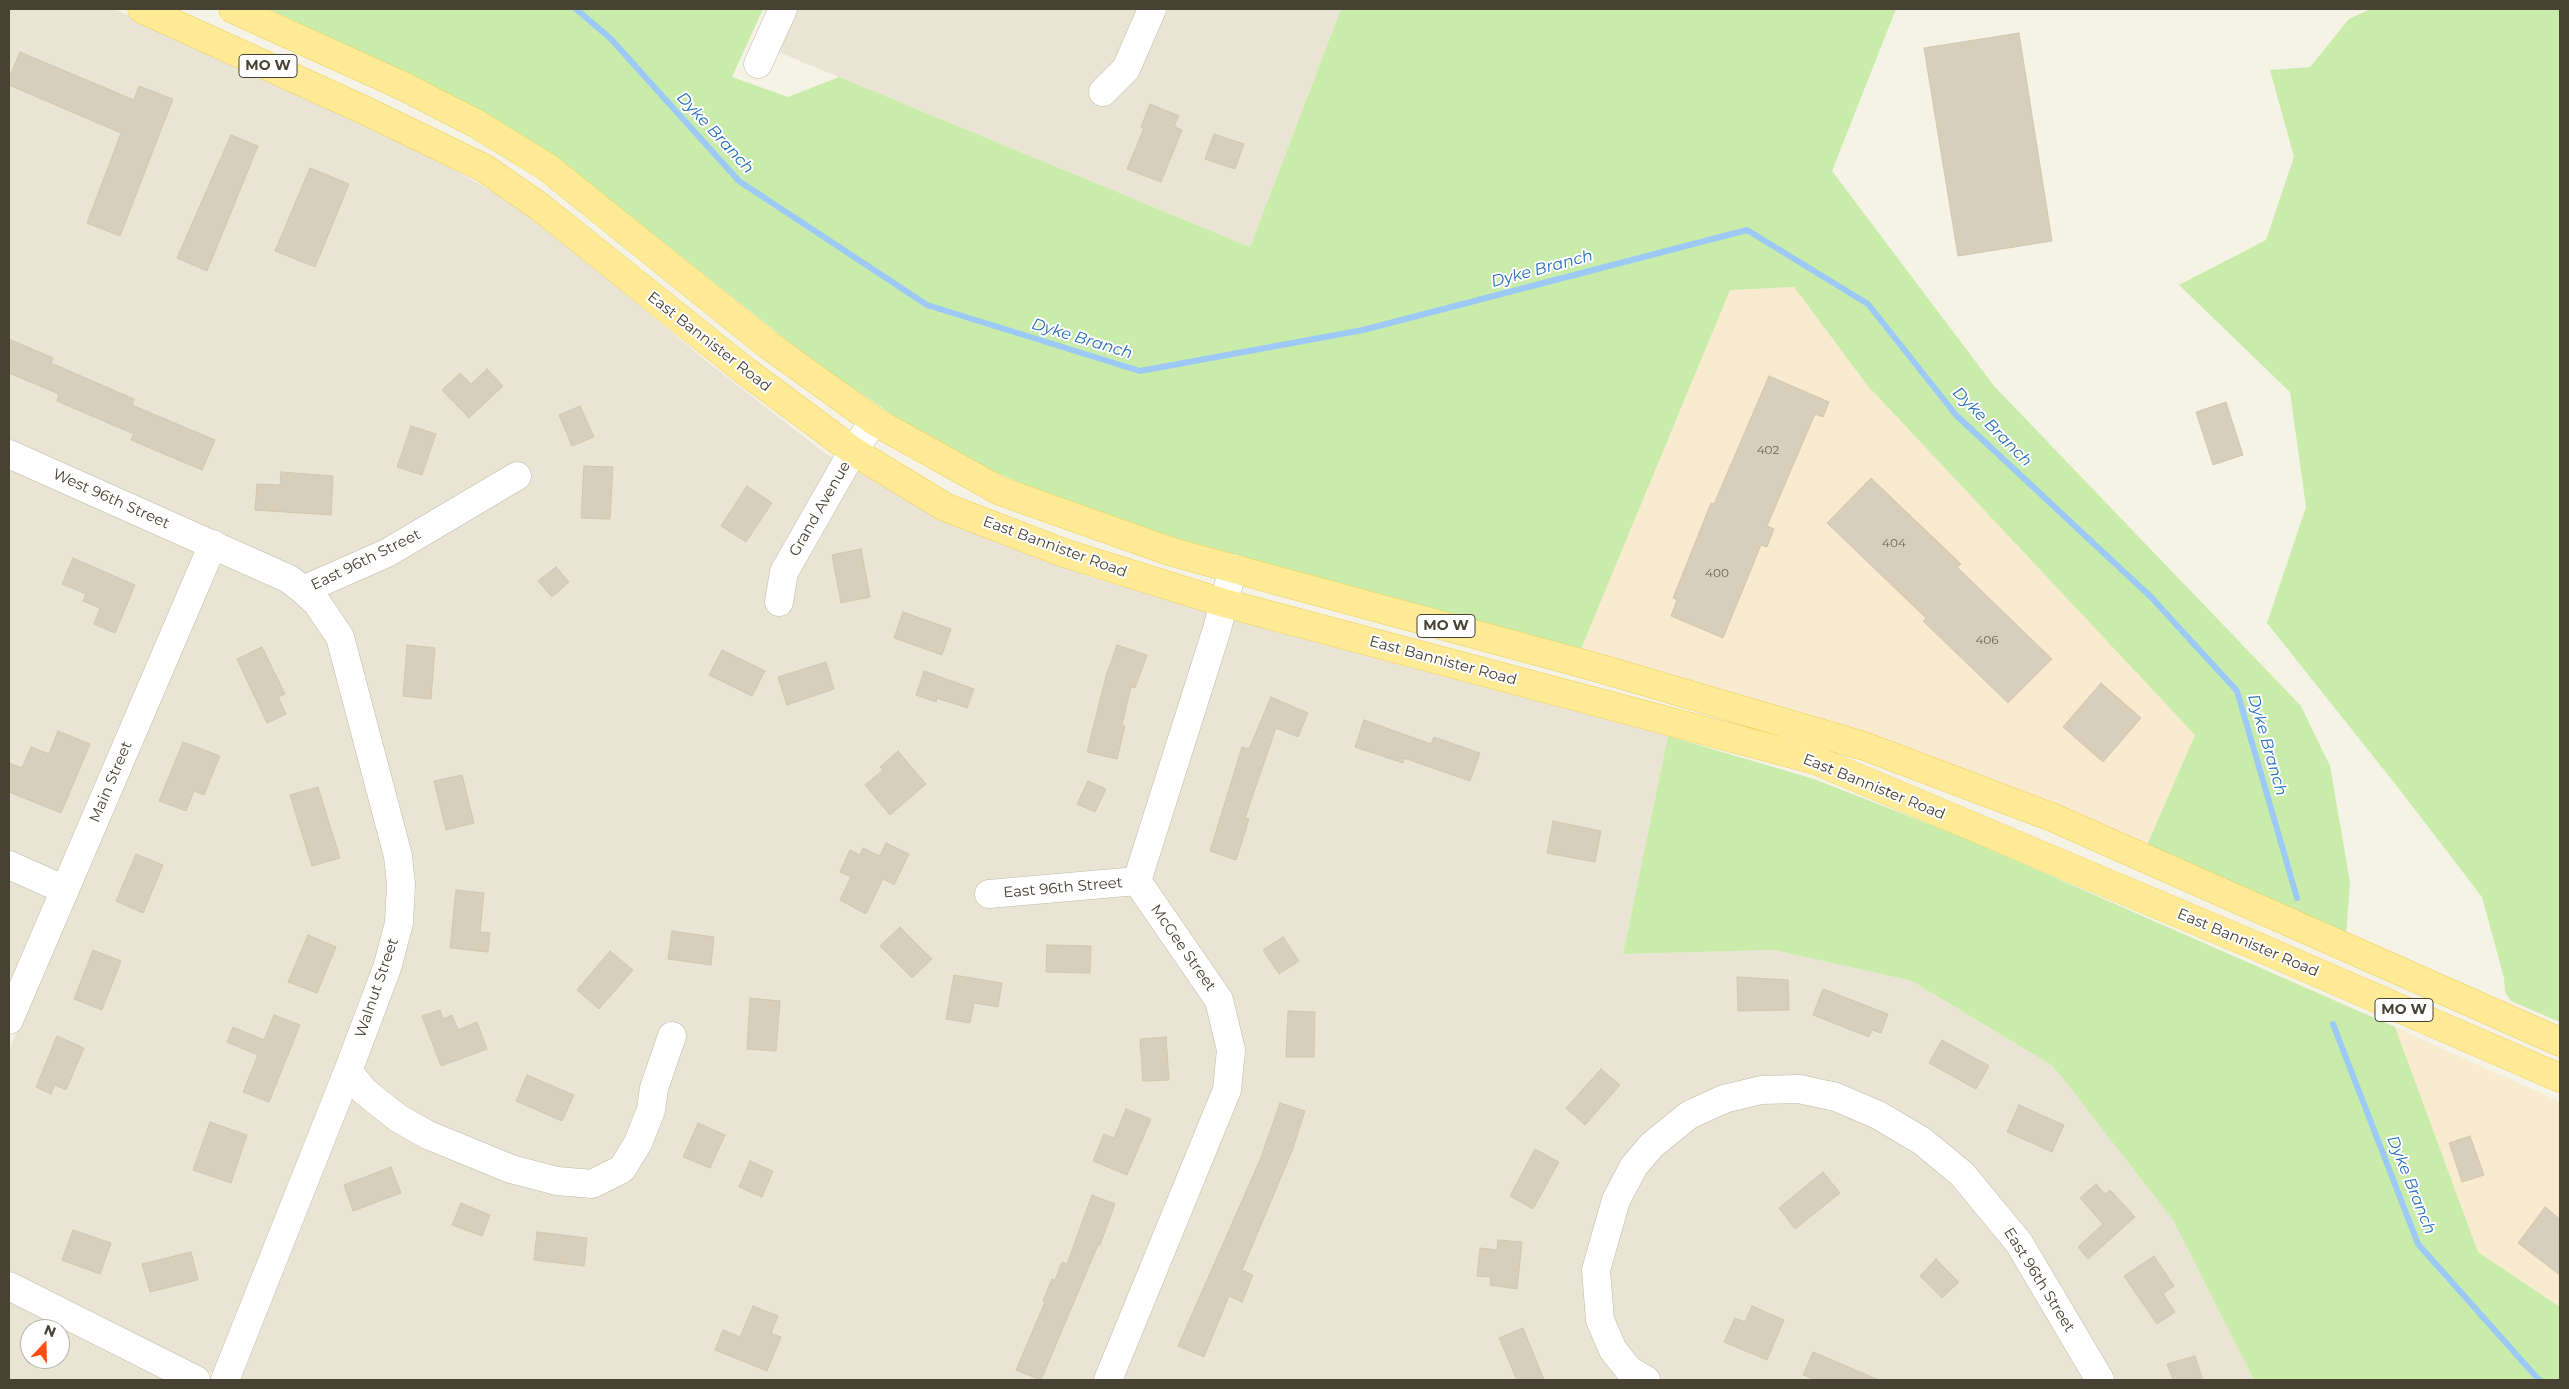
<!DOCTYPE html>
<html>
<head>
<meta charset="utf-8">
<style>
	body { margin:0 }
	#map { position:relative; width:2569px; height:1389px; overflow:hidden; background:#f5f2e6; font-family:Montserrat,sans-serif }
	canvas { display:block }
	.frame { position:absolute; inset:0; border:10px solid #484235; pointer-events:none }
	.north { position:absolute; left:20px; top:1319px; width:50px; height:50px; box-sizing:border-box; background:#fff; border:1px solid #b6b3ae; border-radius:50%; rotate:21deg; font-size:14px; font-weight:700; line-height:20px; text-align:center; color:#484235 }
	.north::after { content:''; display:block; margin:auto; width:18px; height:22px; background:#ff4d13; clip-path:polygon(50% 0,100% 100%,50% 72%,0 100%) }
</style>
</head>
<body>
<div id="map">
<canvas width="2569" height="1389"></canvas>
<div class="frame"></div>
<div class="north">N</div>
</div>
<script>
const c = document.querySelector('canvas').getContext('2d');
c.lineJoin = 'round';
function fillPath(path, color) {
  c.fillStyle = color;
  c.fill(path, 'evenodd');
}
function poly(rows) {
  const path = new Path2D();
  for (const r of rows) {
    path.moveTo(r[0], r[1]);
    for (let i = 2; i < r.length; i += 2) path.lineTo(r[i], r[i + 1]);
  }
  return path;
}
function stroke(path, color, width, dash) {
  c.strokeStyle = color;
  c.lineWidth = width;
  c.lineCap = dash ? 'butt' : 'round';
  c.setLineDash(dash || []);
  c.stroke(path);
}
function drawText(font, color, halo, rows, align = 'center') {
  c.font = font + ' Montserrat,sans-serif';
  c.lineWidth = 4;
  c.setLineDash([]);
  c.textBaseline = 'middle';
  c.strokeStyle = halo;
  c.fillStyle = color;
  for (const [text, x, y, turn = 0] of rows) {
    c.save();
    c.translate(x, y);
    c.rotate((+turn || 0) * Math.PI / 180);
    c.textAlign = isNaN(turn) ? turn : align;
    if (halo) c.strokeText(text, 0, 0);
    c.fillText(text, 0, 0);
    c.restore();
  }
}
fillPath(poly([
	[9,9,114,9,390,133,512,203,582,257,705,360,826,454,934,513,1001,544,1090,577,1280,633,1668,736,1623,954,1774,950,1912,981,2053,1066,2173,1220,2254,1380,226,1380,9,1275,9,1050,230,537,207,527,9,990],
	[796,9,1341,9,1250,247,776,51],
	[9,1300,168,1380,9,1380],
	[30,1329,60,1329,60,1359,30,1359]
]), '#e9e4d4');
fillPath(poly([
	[1794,287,1867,385,2195,735,2147,845,1581,649,1730,290],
	[2395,1027,2560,1102,2560,1307,2478,1252]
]), '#f8ebd0');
fillPath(poly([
	[269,9,763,9,732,77,788,97,839,77,1250,247,1341,9,1896,9,1832,171,1994,386,2301,706,2330,766,2350,882,2346,936,2147,845,2195,735,1867,385,1794,287,1730,290,1581,649,1160,536,1059,499,985,468,906,424,809,358,570,168,471,105],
	[2371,9,2560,9,2560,1022,2511,1001,2505,992,2504,978,2482,897,2396,785,2267,623,2306,507,2290,392,2179,285,2266,240,2294,157,2270,70,2310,67,2349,19],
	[1668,736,1814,779,1965,838,2395,1027,2478,1252,2560,1307,2560,1380,2254,1380,2173,1220,2053,1066,1912,981,1774,950,1623,954]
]), '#c9ecab');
stroke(poly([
	[576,9,610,38,739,181,927,305,1140,371,1363,330,1747,230,1868,304,1956,415,2151,597,2237,691,2297,898],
	[2333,1024,2418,1244,2539,1380]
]), '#9dc9f7', 6);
const building = poly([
	[2019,33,2052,241,1958,256,1924,48,2019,33],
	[20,52,134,100,139,86,173,99,120,236,87,223,121,133,9,85,9,78,20,52],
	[1150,104,1179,116,1174,126,1182,130,1161,182,1127,169,1144,128,1141,127,1150,104],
	[1214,134,1244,144,1235,169,1205,159,1214,134],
	[231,135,258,146,207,271,177,258,231,135],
	[310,168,349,184,315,267,275,251,310,168],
	[9,339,53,358,51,363,134,399,132,405,215,440,202,470,131,440,134,434,57,401,59,394,9,373,9,339],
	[487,369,503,386,469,418,442,390,460,373,471,384,487,369],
	[1769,376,1829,402,1823,417,1815,414,1767,526,1774,529,1767,547,1761,545,1723,638,1671,616,1677,600,1673,598,1711,503,1714,504,1769,376],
	[2226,402,2243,455,2213,465,2196,412,2226,402],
	[580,406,594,437,572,446,559,415,580,406],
	[411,426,436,434,422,475,397,467,411,426],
	[584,466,613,467,610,519,581,518,584,466],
	[281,472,333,476,331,515,255,510,257,484,280,485,281,472],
	[1871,478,1961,564,1957,567,2052,659,2008,703,1923,621,1926,618,1827,523,1871,478],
	[747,486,772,503,746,542,721,526,747,486],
	[861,549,870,597,841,603,832,555,861,549],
	[73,558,135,585,115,633,94,624,100,608,83,601,86,594,62,584,73,558],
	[556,567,569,582,552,597,538,581,556,567],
	[903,612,951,629,942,655,894,638,903,612],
	[407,645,435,648,431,699,403,696,407,645],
	[1117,645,1147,655,1135,688,1131,687,1122,725,1125,726,1117,759,1087,752,1106,676,1117,645],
	[262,647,285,694,278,697,286,714,267,723,237,659,262,647],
	[722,650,765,671,752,696,709,675,722,650],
	[826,662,834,689,787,705,778,677,826,662],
	[924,671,974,689,967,708,937,698,936,702,916,695,924,671],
	[2101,683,2141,718,2103,762,2063,727,2101,683],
	[1271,697,1308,713,1298,737,1276,728,1245,818,1249,819,1236,860,1210,851,1242,747,1249,749,1271,697],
	[1364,720,1431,744,1434,737,1480,753,1470,781,1404,758,1403,763,1355,747,1364,720],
	[58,731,90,744,61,813,9,792,9,763,22,768,31,747,49,754,58,731],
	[183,742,220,756,204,795,194,791,186,811,159,801,183,742],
	[898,751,926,784,890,815,865,785,883,770,880,767,898,751],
	[462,775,474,823,446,830,434,781,462,775],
	[1088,781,1106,789,1095,812,1077,804,1088,781],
	[318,787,340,858,312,866,290,795,318,787],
	[1553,821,1601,831,1595,862,1547,853,1553,821],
	[886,843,909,854,894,885,883,879,866,914,840,900,851,877,840,872,850,850,860,855,863,848,880,856,886,843],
	[136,854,163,865,143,913,116,901,136,854],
	[456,890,484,893,480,932,490,933,488,952,450,948,456,890],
	[900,927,932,959,912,978,880,946,900,927],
	[672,931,714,937,711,965,668,959,672,931],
	[308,935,336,947,317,993,288,982,308,935],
	[1283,937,1299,961,1279,974,1263,950,1283,937],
	[1047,945,1091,946,1090,973,1046,972,1047,945],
	[93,950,121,961,102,1010,74,999,93,950],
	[610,951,633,970,599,1009,577,990,610,951],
	[954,975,1002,983,998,1007,974,1003,970,1023,946,1019,954,975],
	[1737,977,1788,980,1789,1010,1738,1011,1737,977],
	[1823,989,1888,1014,1881,1033,1872,1030,1869,1037,1813,1015,1823,989],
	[750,998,780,1001,776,1051,747,1049,750,998],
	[440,1010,443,1019,452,1015,458,1030,477,1022,487,1049,441,1066,422,1016,440,1010],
	[1288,1011,1315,1012,1314,1057,1286,1057,1288,1011],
	[274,1015,300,1025,269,1102,243,1092,258,1055,227,1042,233,1027,264,1040,274,1015],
	[57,1036,84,1048,66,1090,55,1085,51,1094,36,1087,57,1036],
	[1166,1037,1169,1080,1143,1081,1140,1039,1166,1037],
	[1942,1040,1989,1066,1976,1089,1929,1063,1942,1040],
	[1601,1069,1620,1085,1585,1125,1566,1108,1601,1069],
	[527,1075,574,1095,562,1121,516,1101,527,1075],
	[1280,1103,1305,1111,1292,1151,1242,1270,1253,1275,1242,1302,1229,1296,1204,1357,1178,1346,1260,1160,1280,1103],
	[2019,1105,2064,1125,2052,1152,2007,1132,2019,1105],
	[1126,1109,1151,1119,1127,1175,1093,1161,1104,1134,1114,1138,1126,1109],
	[210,1122,247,1135,231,1183,193,1170,210,1122],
	[698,1123,725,1135,710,1168,683,1157,698,1123],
	[2470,1136,2484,1175,2462,1182,2449,1143,2470,1136],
	[1535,1149,1559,1162,1533,1209,1510,1196,1535,1149],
	[750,1161,773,1171,762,1197,739,1187,750,1161],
	[391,1167,401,1193,353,1211,344,1185,391,1167],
	[1823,1172,1840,1193,1795,1229,1779,1208,1823,1172],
	[2096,1184,2105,1194,2110,1190,2135,1217,2088,1259,2078,1247,2103,1224,2080,1198,2096,1184],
	[1092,1195,1115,1204,1100,1245,1098,1245,1041,1380,1016,1370,1045,1302,1043,1301,1052,1279,1055,1280,1062,1262,1067,1264,1092,1195],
	[461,1203,490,1215,482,1236,452,1225,461,1203],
	[2545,1207,2560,1219,2560,1275,2518,1243,2545,1207],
	[73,1230,111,1243,100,1274,62,1260,73,1230],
	[537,1232,587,1238,584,1266,534,1260,537,1232],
	[1498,1240,1522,1242,1517,1289,1490,1285,1491,1277,1477,1276,1480,1248,1497,1250,1498,1240],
	[191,1252,198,1280,150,1292,142,1264,191,1252],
	[2154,1256,2174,1286,2163,1294,2175,1312,2157,1324,2124,1276,2154,1256],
	[1936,1259,1959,1282,1942,1298,1920,1276,1936,1259],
	[753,1306,778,1316,771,1333,781,1337,767,1371,715,1350,723,1330,740,1337,753,1306],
	[1752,1306,1784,1320,1767,1360,1724,1342,1735,1318,1745,1322,1752,1306],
	[1523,1328,1544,1380,1517,1380,1499,1338,1523,1328],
	[1813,1352,1879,1380,1816,1380,1803,1375,1813,1352],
	[2195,1356,2203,1380,2173,1380,2167,1364,2195,1356]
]);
fillPath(building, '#d7cfbb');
stroke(building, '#d3c8ad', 1);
const minor = poly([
	[758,64,783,9],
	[1103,92,1126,69,1152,9],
	[9,454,289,579,303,590,387,553,517,476],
	[779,602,784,572,853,451,874,421],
	[9,865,65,890],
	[989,894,1137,881],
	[9,1020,213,544],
	[348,1071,364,1091,398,1118,428,1135,511,1169,557,1181,592,1184,622,1169,638,1143,651,1110,654,1088,672,1036],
	[9,1286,196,1380],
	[225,1380,348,1071,387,968,399,923,401,884,398,856,340,637,317,603,303,590],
	[1108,1380,1227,1090,1231,1050,1219,1000,1137,881,1217,629,1233,568],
	[1646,1380,1629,1370,1613,1350,1600,1320,1596,1270,1616,1200,1634,1166,1652,1145,1689,1115,1724,1099,1761,1090,1799,1089,1836,1097,1878,1115,1922,1141,1962,1174,2019,1243,2100,1380]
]);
const major = poly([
	[142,9,364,110,484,168,540,207,744,370,853,451,945,507,1064,553,1224,603,1815,760,2249,943,2560,1078],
	[233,9,403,86,475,123,547,167,767,344,874,421,1000,491,1172,552,1595,667,1864,746,2054,818,2560,1042]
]);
stroke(minor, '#c1bba8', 29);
stroke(major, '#eed05b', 29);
stroke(minor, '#fff', 28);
stroke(major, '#ffeb95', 28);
drawText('12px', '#6c6556', null, [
	["402",1768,450],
	["404",1894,543],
	["400",1717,573],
	["406",1987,640]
]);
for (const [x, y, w] of [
	[268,66,58],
	[1446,626,58],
	[2404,1010,58]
]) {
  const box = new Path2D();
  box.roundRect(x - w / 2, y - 11.5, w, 23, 4);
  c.fillStyle = '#fff';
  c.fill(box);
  stroke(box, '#484235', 1);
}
drawText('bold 14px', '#484235', null, [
	["MO W",268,66],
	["MO W",1446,626],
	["MO W",2404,1010]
]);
drawText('15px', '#484235', '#fff', [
	["East Bannister Road",709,342,38],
	["West 96th Street",111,499,24],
	["Grand Avenue",820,509,-60],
	["East Bannister Road",1055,547,20],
	["East 96th Street",366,560,-26],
	["East Bannister Road",1443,661,15],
	["Main Street",111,782,-67],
	["East Bannister Road",1874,787,22],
	["East 96th Street",1063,888,-5],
	["East Bannister Road",2248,943,23],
	["McGee Street",1183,948,55],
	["Walnut Street",377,988,-71],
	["East 96th Street",2039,1280,58]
]);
drawText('italic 16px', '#246ebe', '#fff', [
	["Dyke Branch",715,133,47],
	["Dyke Branch",1542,269,-15],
	["Dyke Branch",1082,339,17],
	["Dyke Branch",1992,427,45],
	["Dyke Branch",2267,745,74],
	["Dyke Branch",2411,1185,68]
]);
</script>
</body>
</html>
